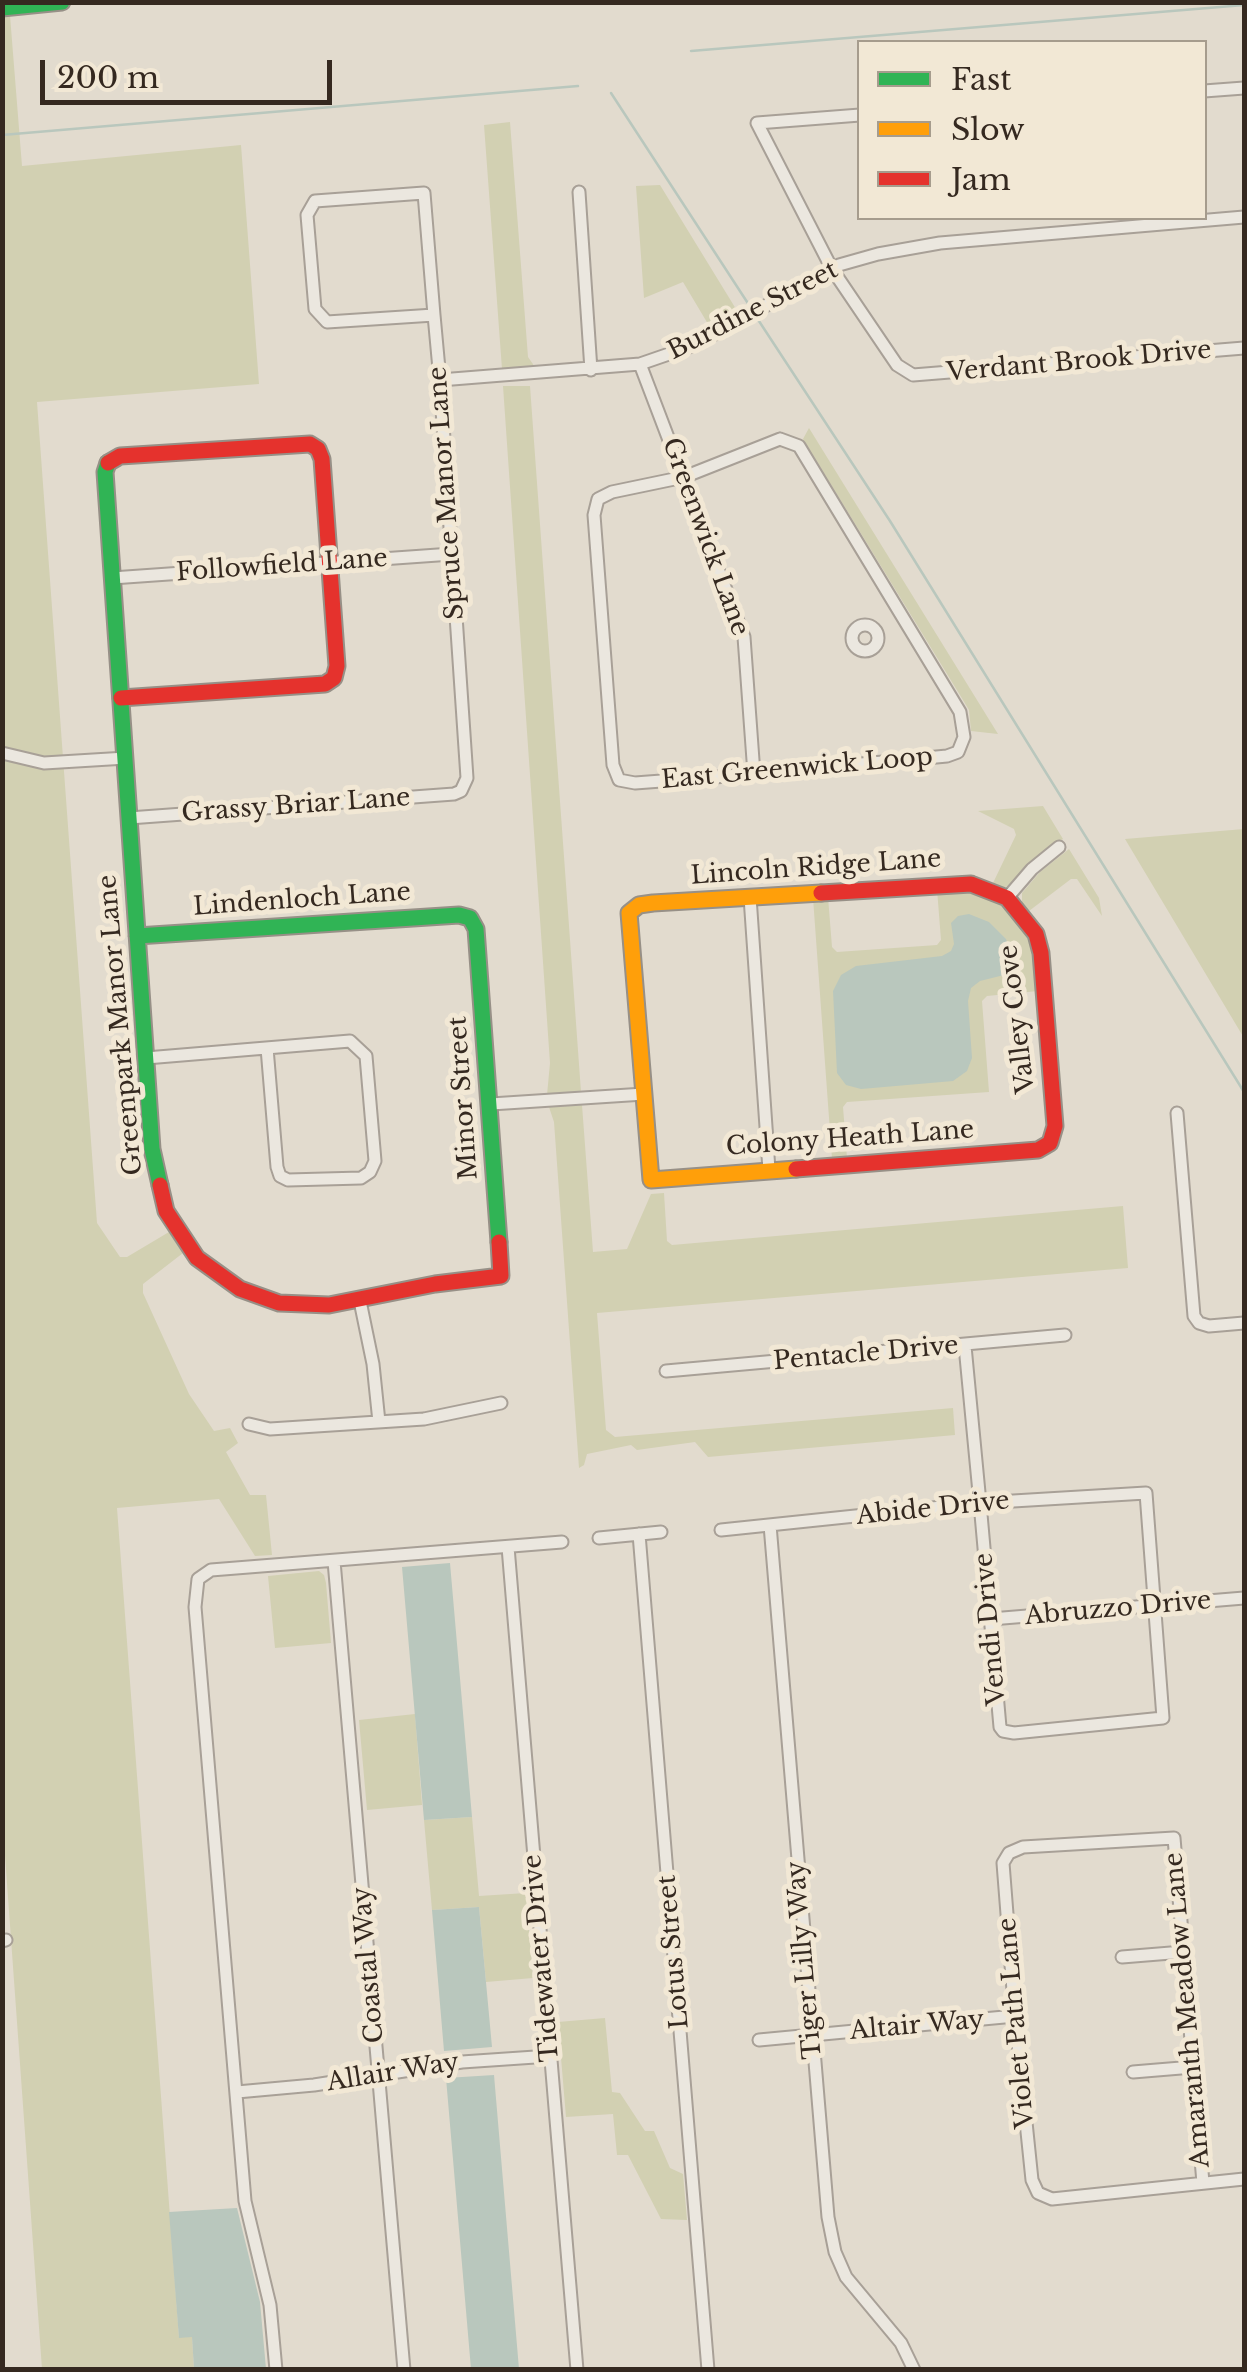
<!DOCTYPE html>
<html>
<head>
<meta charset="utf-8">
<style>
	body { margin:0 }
	#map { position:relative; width:1247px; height:2372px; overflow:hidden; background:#e2dbce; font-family:"Libre Baskerville",serif }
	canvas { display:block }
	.frame { position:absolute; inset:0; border:5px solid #352920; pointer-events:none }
	.legend { position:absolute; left:857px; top:40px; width:350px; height:180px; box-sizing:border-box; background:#f2e8d5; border:2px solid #a69c8d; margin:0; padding:12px 18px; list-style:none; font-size:30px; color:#352920 }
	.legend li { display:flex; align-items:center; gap:20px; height:50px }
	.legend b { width:50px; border:2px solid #a69c8d }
	.scale { position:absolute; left:40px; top:60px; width:292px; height:45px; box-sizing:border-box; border:5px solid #352920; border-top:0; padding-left:12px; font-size:30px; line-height:35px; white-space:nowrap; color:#352920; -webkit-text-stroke:8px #f2e8d5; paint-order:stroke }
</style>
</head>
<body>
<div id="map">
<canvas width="1247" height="2372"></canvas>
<div class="frame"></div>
<ul class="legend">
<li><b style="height:12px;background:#30b455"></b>Fast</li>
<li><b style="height:12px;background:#ff9f0a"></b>Slow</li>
<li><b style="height:12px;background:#e5322d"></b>Jam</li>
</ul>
<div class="scale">200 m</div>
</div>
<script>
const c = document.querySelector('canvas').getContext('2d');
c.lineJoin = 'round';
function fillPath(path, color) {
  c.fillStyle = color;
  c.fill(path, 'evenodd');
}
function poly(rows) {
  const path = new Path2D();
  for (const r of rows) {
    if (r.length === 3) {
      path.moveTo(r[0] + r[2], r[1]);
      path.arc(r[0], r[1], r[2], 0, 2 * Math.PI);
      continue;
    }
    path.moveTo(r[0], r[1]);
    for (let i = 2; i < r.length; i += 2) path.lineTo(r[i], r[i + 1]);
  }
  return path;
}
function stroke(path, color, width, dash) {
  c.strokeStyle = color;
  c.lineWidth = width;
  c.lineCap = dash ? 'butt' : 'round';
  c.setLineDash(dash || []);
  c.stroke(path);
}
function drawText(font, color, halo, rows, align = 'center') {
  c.font = font + ' "Libre Baskerville",serif';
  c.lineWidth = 10;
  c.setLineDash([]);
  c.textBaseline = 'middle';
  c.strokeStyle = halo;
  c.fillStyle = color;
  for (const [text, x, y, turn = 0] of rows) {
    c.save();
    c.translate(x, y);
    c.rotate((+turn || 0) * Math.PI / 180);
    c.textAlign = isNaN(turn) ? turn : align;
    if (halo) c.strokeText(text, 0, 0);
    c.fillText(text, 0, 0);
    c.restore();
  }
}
fillPath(poly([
	[2,3,9,3,22,166,241,145,259,384,37,402,97,1223,120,1257,127,1257,169,1232,183,1253,143,1284,143,1293,189,1394,214,1431,230,1428,238,1443,226,1452,250,1495,266,1495,272,1555,255,1556,219,1499,117,1508,179,2337,192,2336,194,2369,42,2369,2,1814],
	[510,122,528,357,535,367,502,369,484,125],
	[660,185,736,309,708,324,683,282,644,298,636,186],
	[503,386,530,386,581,1092,547,1095,550,1063],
	[809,428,998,734,971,731,969,710,963,700,803,439],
	[1043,806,1063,839,1033,860,1011,885,1002,888,993,883,1016,835,1014,829,978,811],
	[1244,829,1244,1038,1125,839],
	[1069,849,1099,898,1102,916,1077,879,1071,879,1029,911,1022,905,1022,893,1040,872],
	[937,889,976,892,1006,906,1032,943,1038,991,987,996,982,1001,989,1092,847,1102,843,1107,847,1158,832,1159,813,898,828,897,832,947,837,952,937,945,941,940],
	[582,1105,593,1252,627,1249,651,1194,664,1193,667,1241,672,1245,1123,1206,1128,1268,597,1313,606,1430,615,1437,953,1408,955,1435,708,1457,695,1442,637,1450,631,1445,587,1454,584,1465,579,1468,554,1122,549,1107],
	[319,1571,324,1575,326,1583,331,1643,275,1648,268,1576],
	[415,1714,422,1805,367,1810,359,1720],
	[472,1817,479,1896,526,1893,533,1978,486,1982,479,1907,432,1910,424,1820],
	[605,2018,612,2092,620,2093,645,2131,654,2131,670,2168,683,2174,687,2220,661,2219,628,2155,617,2155,613,2114,566,2117,558,2022]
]), '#d2d0b2');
fillPath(poly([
	[969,914,989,922,1006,939,1015,965,1012,973,980,981,971,988,968,1001,972,1058,967,1071,953,1081,861,1089,846,1085,837,1073,833,991,841,975,856,966,942,956,951,951,954,944,951,923,958,916],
	[450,1563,472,1817,424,1820,402,1567],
	[479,1907,492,2047,444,2051,432,1910],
	[494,2075,519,2369,471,2369,446,2078],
	[237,2208,260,2302,266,2369,194,2369,192,2337,179,2338,169,2212]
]), '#b9c7bd');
stroke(poly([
	[691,51,1244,5],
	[611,93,751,308],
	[2,135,578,86],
	[755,315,890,521,1244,1092]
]), '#b9c7bd', 2.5);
const street = poly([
	[1204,91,1244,88],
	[860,115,757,123,832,269,897,365,913,375,1244,348],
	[579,192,591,370],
	[640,364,744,637,754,774],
	[440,380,640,364,695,345,839,265,878,254,940,243,1244,217],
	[780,439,799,446,960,712,964,737,958,752,947,756,754,774,635,783,619,780,613,765,594,515,598,499,612,492,684,477,780,439],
	[112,578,452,554],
	[865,638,13],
	[2,753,44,763,126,758],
	[129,818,454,794,461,791,467,778,440,380,434,315,424,193,315,201,307,215,315,309,327,322,434,315],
	[750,897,769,1170],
	[1007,898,1032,869,1059,847],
	[146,1058,350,1041,366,1056,375,1161,370,1172,361,1178,288,1180,280,1176,277,1167,267,1048],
	[491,1104,644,1094],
	[1177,1113,1194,1316,1199,1323,1209,1326,1244,1323],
	[360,1301,373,1364,379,1422],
	[666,1371,1065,1335],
	[249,1424,270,1429,424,1419,501,1403],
	[770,1525,828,2217,835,2252,846,2277,901,2343,914,2370],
	[721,1530,980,1503,1146,1493,1163,1718,1014,1733,1003,1731,1000,1727,980,1503,965,1346],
	[639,1534,708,2370],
	[599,1538,661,1532],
	[508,1547,577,2370],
	[334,1561,404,2370],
	[991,1619,1244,1598],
	[2,1941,6,1940],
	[1122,1957,1183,1952],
	[759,2040,1015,2016],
	[1133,2072,1193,2067],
	[237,2092,314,2085,462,2062,550,2056],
	[1203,2183,1174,1838,1023,1847,1009,1853,1003,1863,1015,2016,1032,2180,1038,2193,1052,2199,1244,2179],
	[276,2370,270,2305,245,2201,195,1607,198,1579,211,1570,562,1542]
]);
const fast = poly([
	[2,8,62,2],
	[108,463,105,472,152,1149,160,1185],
	[137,936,459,915,470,918,476,929,499,1242]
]);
const slow = poly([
	[796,1169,651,1180,629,913,639,905,653,903,821,893]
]);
const jam = poly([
	[108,463,120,456,310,444,318,449,322,459,337,666,334,678,325,684,121,698],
	[821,893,971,884],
	[796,1169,1038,1150,1050,1143,1055,1126,1041,953,1036,934,1007,898,971,884],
	[160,1185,166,1211,197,1258,240,1289,279,1303,329,1305,435,1284,501,1276,499,1242]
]);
stroke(street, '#a8a097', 15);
stroke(fast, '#979087', 19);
stroke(slow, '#979087', 19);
stroke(jam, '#979087', 19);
stroke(street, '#ebe7df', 11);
stroke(fast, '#30b455', 15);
stroke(slow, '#ff9f0a', 15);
stroke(jam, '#e5322d', 15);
drawText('25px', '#352920', '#f2e8d5', [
	["Burdine Street",753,311,-27],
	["Verdant Brook Drive",1079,362,-5],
	["Spruce Manor Lane",447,493,-94],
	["Greenwick Lane",705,537,70],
	["Followfield Lane",282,566,-4],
	["East Greenwick Loop",797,769,-5],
	["Grassy Briar Lane",296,806,-4],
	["Lincoln Ridge Lane",816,868,-4],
	["Lindenloch Lane",302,900,-4],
	["Valley Cove",1018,1019,-97],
	["Greenpark Manor Lane",121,1025,-95],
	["Minor Street",464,1098,-94],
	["Colony Heath Lane",850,1139,-4],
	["Pentacle Drive",866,1354,-5],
	["Abide Drive",933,1509,-6],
	["Abruzzo Drive",1118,1609,-5],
	["Vendi Drive",991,1629,-95],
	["Lotus Street",674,1952,-95],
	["Tidewater Drive",542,1958,-95],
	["Tiger Lilly Way",805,1960,-95],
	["Coastal Way",369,1965,-95],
	["Amaranth Meadow Lane",1188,2010,-95],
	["Violet Path Lane",1017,2023,-95],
	["Altair Way",917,2026,-5],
	["Allair Way",393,2073,-9]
]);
</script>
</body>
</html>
